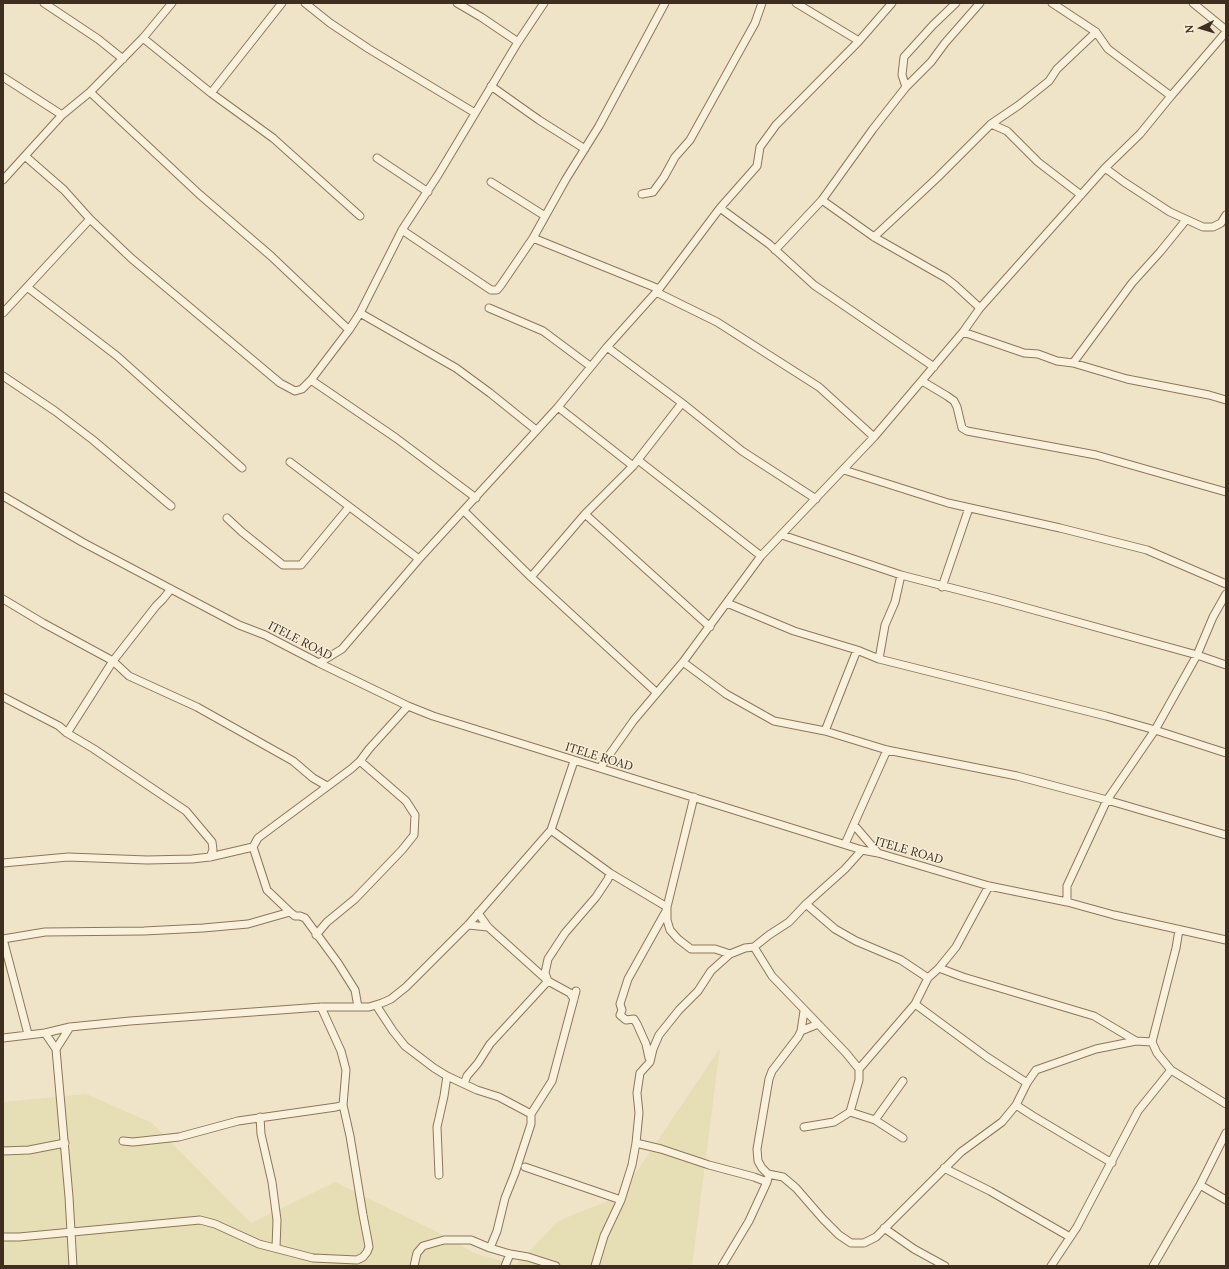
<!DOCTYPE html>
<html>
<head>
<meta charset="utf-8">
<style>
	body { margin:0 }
	#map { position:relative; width:1229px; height:1269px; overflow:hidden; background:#f0e4c8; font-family:Lora,serif }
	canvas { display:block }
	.frame { position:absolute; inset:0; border:4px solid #3d2e20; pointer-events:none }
	.north { position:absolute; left:1181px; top:8px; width:40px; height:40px; -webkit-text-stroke:3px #f7eed8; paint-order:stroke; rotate:265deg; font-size:11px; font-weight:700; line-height:16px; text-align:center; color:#3d2e20 }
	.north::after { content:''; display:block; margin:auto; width:14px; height:18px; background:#3d2e20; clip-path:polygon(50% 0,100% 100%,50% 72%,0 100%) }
</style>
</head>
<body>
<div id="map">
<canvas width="1229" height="1269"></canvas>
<div class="frame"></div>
<div class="north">N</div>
</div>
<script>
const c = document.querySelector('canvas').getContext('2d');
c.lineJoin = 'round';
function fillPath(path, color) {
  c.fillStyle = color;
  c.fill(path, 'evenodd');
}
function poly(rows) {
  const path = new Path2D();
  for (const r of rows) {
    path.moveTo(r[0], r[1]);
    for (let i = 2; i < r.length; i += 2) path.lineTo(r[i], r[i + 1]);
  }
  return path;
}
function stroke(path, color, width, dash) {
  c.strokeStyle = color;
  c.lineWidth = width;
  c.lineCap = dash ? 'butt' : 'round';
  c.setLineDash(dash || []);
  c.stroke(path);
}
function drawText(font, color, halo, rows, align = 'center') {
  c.font = font + ' Lora,serif';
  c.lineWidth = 3;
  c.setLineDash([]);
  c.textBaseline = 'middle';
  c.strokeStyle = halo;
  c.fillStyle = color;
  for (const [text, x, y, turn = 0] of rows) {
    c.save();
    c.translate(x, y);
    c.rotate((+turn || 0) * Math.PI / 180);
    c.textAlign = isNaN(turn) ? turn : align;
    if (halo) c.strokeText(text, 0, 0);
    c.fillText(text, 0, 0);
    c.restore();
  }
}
fillPath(poly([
	[720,1048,692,1266,3,1266,3,1102,86,1094,152,1123,251,1223,335,1182,437,1232,474,1253,516,1265,558,1221,620,1196]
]), '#e6deb5');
const street = poly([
	[44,3,98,39,123,59],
	[305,3,330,23,369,49,475,113],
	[457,3,481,17,518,42],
	[796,3,859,41],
	[1052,3,1096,32,1108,49,1171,96],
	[1193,3,1226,30],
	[143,38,211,93,273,138,360,216],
	[3,77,62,115],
	[491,86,539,120,585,149],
	[906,87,902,75,904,57,933,25,956,3],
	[90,92,199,194,271,256,349,330],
	[211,93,282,3],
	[991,124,1007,131,1038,162,1081,195],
	[25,156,64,190,90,219,131,258,280,383,295,391,302,389,311,380,349,330,360,313,402,230,491,290,497,290,501,285,533,238,566,179,599,126,665,3],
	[377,158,428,192],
	[1105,168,1124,182,1170,212,1203,227,1213,227,1221,223,1226,215],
	[3,180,62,115,90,92,143,38,172,3],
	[491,182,545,216],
	[642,194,653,192,664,177,675,157,690,140,755,23,762,3],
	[822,200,874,237,946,278,955,285,980,308],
	[720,208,769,244,814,285,934,367],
	[402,230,438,175,518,42,544,3],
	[874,237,937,178,991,124,1019,105,1049,81,1057,69,1096,32],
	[533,238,659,289],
	[775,250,822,200,873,129,906,87,931,62,945,43,980,3],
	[27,287,117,356,242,468],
	[656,292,717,322,819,387,874,437],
	[489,308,543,331,590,366],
	[3,313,90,219],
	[360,313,456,368,490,393,536,430],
	[963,332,1024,353,1038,354,1057,361,1073,363,1127,379,1209,395,1226,400],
	[607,347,682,403,742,451,816,499],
	[1073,363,1132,283,1160,252,1186,220],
	[3,376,55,411,93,440,171,506],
	[311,380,396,438,476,498],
	[922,381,947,396,954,401,957,407,962,428,967,431,1096,455,1226,492],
	[558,407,633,466],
	[638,460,761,556],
	[290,462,419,559],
	[844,470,948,503,1060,528,1147,550,1226,584],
	[3,496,82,542,239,625,265,635,319,663,408,706,433,716,862,850,878,853,989,886,1067,902,1114,915,1226,940],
	[464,511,531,577,657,693],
	[585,514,710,627],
	[227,518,242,532,283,565,301,565,349,507],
	[782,535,901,575,998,600,1197,655,1226,665],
	[531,577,585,514,633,466,682,403],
	[942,587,969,508],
	[3,599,43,623,113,661,129,676,197,707,293,761,313,778,327,786],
	[727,603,794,631,857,650,879,659,1106,716,1155,730,1226,753],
	[879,659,885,625,895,602,901,575],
	[683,662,726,694,774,721,825,731,887,750,1017,776,1107,800,1226,835],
	[319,663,342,649,419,559,558,407,607,347,659,289,720,208,757,166,760,147,776,125,859,41,892,3],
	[3,697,59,726,67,733,113,661,156,606,163,599,171,589],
	[825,731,857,650],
	[67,733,94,749,186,811,212,842,213,850,210,857],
	[600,768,634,720,683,662,761,556,874,437,963,332,980,308,1105,168,1140,134,1171,96,1226,32],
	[694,797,667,907,667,920,670,930,678,939,691,949,715,949,730,954],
	[854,825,878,853],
	[551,830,610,873,667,907],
	[845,844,887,750],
	[3,863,68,857,147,860,192,859,210,857,253,847],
	[1067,902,1067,886,1107,800,1155,730,1197,655,1213,617,1226,594],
	[806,904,835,929,856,941,901,960,928,978],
	[478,913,488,927,548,981,570,993,574,999],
	[468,925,488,927],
	[1179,930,1176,948,1152,1042,1157,1053,1171,1070,1226,1104],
	[316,935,327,922,355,899,402,850,414,835,415,815,406,801,360,761],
	[3,939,45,932,144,931,203,928,248,924,290,912],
	[3,939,28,1034],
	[754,947,772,976,846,1053,859,1069,859,1080,850,1112,875,1120,903,1138],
	[939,968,963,977,1094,1016,1136,1041],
	[548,981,545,973,548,959,565,933,596,897,608,879,610,873],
	[915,1004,987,1057,1027,1083],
	[376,1005,393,1031,405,1046,434,1068,447,1076,477,1090,499,1097,531,1114],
	[358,1007,355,990,338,963,305,918,300,916,295,916,290,912,267,890,253,847,258,838,351,769,360,761,369,749,408,706],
	[804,1011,801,1031,798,1037,772,1071,769,1079,757,1149,758,1161,762,1168,768,1174,783,1177,796,1188,823,1219,839,1235,851,1243,864,1243,876,1237,961,1152,1002,1122,1016,1105,1027,1083,1036,1070,1096,1049,1136,1041,1152,1042],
	[801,1031,818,1024],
	[45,1033,56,1049,69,1197,73,1266],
	[3,1038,45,1033,70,1027,130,1021,321,1007,369,1007,382,1003,391,999,406,987,468,925,551,830,574,761],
	[56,1049,70,1027],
	[649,1058,646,1044,637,1024,634,1019,626,1020,620,1015,622,1010,620,1004,628,979,666,911],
	[859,1069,915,1004,928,978,939,968,956,947,989,886],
	[464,1084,467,1076,478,1063,490,1044,548,981],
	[1016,1105,1033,1116,1112,1163],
	[260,1117,261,1134,272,1182,277,1220,276,1248],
	[875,1120,903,1081],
	[804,1127,834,1122,850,1112],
	[1226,1133,1200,1185,1226,1200],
	[123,1141,133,1142,179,1137,238,1121,336,1107,343,1105],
	[636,1143,661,1149,709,1165,754,1177,767,1182],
	[3,1151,29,1150,65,1143],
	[525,1167,621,1200],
	[944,1168,990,1191,1070,1237],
	[439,1175,437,1127,444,1096,447,1076],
	[884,1228,914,1249,945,1266],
	[3,1237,19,1237,200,1220,215,1224,259,1244,313,1258,357,1260,363,1257,367,1252,369,1247,368,1241,363,1215,350,1136,343,1105,346,1070,341,1051,321,1007],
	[490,1248,497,1231,505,1198,515,1173,531,1124,531,1114,552,1081,576,991],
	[414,1266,417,1253,423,1246,444,1240,471,1240,490,1248,510,1254,528,1257,556,1266],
	[505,1266,510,1254],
	[595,1266,604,1236,621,1200,632,1165,636,1143,639,1113,637,1093,640,1073,650,1062,653,1049,659,1035,679,1010,698,991,711,971,730,954,745,948,754,947,769,935,789,922,806,904,845,869,862,850],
	[722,1266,749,1221,767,1182,768,1178],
	[1051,1266,1077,1227,1138,1111,1171,1070],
	[1153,1266,1200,1185]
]);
stroke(street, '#8d765c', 9);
stroke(street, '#faf1dc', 7);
drawText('12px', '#3d2e20', '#f7eed8', [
	["ITELE ROAD",300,641,27],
	["ITELE ROAD",599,757,17],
	["ITELE ROAD",909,851,16]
]);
</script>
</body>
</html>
